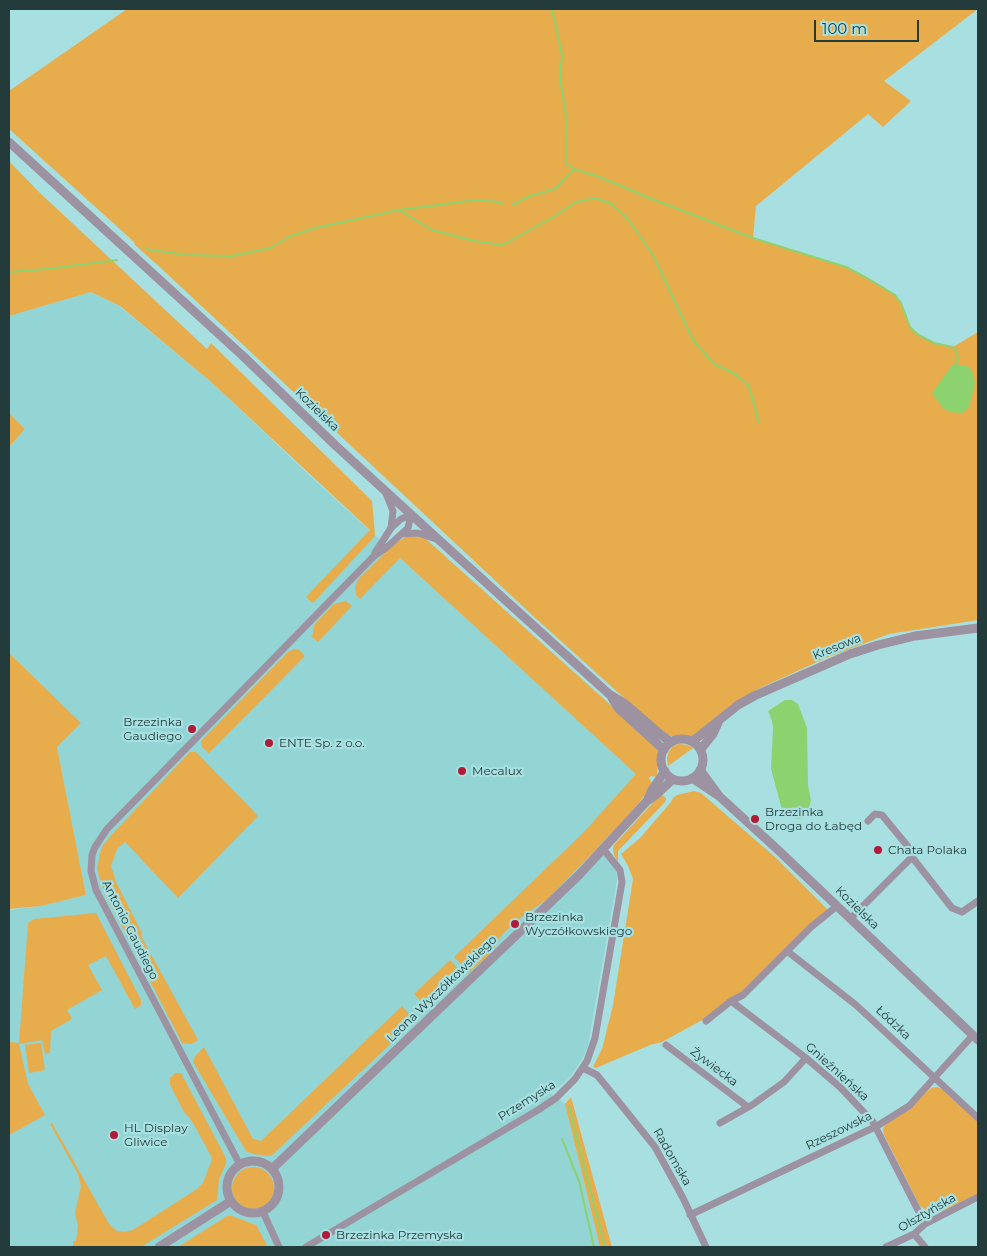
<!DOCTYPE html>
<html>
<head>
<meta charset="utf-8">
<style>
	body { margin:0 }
	#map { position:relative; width:987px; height:1256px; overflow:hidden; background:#a8e0e1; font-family:Montserrat,sans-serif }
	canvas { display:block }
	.frame { position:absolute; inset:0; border:10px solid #243b3b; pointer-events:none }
	.scale { position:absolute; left:814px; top:20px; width:105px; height:22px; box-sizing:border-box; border:2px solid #243b3b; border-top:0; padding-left:6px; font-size:15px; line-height:18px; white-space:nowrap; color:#243b3b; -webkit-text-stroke:4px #a8e0e1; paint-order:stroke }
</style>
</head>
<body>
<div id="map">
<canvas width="987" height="1256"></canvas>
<div class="frame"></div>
<div class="scale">100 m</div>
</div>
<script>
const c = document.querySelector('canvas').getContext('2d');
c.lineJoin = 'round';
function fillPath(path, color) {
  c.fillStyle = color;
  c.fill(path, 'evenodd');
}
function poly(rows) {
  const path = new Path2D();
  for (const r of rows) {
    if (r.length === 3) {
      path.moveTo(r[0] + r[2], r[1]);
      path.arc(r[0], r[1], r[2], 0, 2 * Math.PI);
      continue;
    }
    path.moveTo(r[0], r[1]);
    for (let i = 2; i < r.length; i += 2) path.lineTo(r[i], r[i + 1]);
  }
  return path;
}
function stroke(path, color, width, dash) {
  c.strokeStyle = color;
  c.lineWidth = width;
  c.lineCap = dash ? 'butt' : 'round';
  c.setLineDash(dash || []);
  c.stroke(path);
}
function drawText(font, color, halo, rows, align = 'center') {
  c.font = font + ' Montserrat,sans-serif';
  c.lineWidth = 4.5;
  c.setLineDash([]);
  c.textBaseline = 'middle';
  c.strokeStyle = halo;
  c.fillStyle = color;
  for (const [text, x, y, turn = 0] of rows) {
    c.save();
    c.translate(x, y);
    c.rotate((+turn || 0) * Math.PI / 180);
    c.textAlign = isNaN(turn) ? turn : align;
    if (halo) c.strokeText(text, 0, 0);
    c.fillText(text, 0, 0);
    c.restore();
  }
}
fillPath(poly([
	[91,292,119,306,210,381,310,476,637,774,624,788,602,851,616,869,617,880,588,1045,584,1056,570,1077,551,1094,565,1104,600,1247,9,1247,9,910,41,906,86,895,57,747,80,723,9,653,9,447,25,429,9,413,9,316]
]), '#93d4d5');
fillPath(poly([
	[127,9,978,9,884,81,911,101,883,127,868,114,756,206,753,238,846,267,884,287,895,295,901,303,910,327,924,338,934,343,953,347,978,332,978,620,889,634,826,658,758,689,731,705,693,736,671,736,662,732,532,615,163,270,134,244,135,243,122,231,9,129,9,91],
	[9,161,39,192,207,349,211,343,372,501,375,534,374,537,313,603,306,597,370,530,210,381,120,306,91,292,9,316],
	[9,413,25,429,9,447],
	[415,536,426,539,654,744,658,751,657,777,651,776,649,778,653,785,630,814,549,898,516,921,500,937,492,952,469,973,454,957,584,832,636,774,400,558,360,599,356,595,355,587,359,578,397,542,406,537],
	[346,601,352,606,318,642,311,636,313,634,314,625,334,604],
	[294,649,299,650,305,656,209,753,202,747,201,741,288,652],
	[9,653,81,723,57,747,86,895,41,906,9,909],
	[679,744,688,745,693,748,668,766,667,758,669,751,673,746],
	[190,752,196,752,200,756,258,816,178,898,125,842,117,849,111,866,116,882,142,933,141,936,198,1040,192,1044,182,1043,104,892,97,869,100,853,103,845,115,831],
	[694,791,701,793,774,856,828,910,743,991,704,1019,662,1042,650,1045,596,1068,593,1067,602,1049,613,1005,633,879,628,866,621,854,640,838,671,802,673,798,677,795],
	[661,794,666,798,666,801,618,851,618,862,614,855,613,849,614,845],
	[96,913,141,1000,141,1005,135,1009,106,956,88,965,102,990,67,1010,72,1019,51,1031,50,1053,45,1054,42,1040,19,1044,28,1084,45,1115,9,1135,9,1042,19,1043,28,923,34,919],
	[450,960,463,974,431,1006,424,1004,414,994],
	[402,1006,411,1016,413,1023,271,1156,253,1154,246,1151,193,1062,195,1056,204,1047,253,1139,261,1141],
	[41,1043,45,1070,29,1073,25,1045],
	[175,1073,181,1073,226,1158,226,1164,219,1179,217,1200,141,1247,73,1247,73,1241,76,1241,78,1226,75,1213,81,1186,78,1174,50,1124,52,1123,109,1224,117,1231,124,1232,133,1230,197,1189,203,1183,211,1162,212,1158,197,1130,189,1117,184,1112,170,1085,170,1078],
	[937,1087,942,1089,978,1122,978,1194,944,1211,935,1212,927,1211,920,1206,884,1135,883,1129,886,1123,910,1107,931,1088],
	[571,1097,612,1247,600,1247,565,1104],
	[253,1188,21],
	[227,1216,232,1216,256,1225,268,1247,178,1247]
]), '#e7ad4d');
fillPath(poly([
	[953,364,967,366,972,371,973,376,975,383,969,407,963,413,949,412,942,407,932,393],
	[785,700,792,700,798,704,807,728,808,785,811,801,807,813,800,819,790,817,782,810,771,769,773,728,772,721,768,711]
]), '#8cd26f');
stroke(poly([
	[552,9,562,55,560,78,567,122,566,164,573,168],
	[512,205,530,196,555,189,574,169,597,176,647,197,753,238,846,267,867,278,895,295,901,303,910,327,917,334,934,343,953,347,957,353,958,360,956,364],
	[399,210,432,230,474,241,503,245,555,216,576,202,595,198,610,203,627,218,653,255,693,340,714,364,735,374,749,386,759,423],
	[146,249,186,255,232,256,270,248,291,236,315,228,399,210,476,200,501,202,503,205],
	[9,272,46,269,117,260],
	[569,1107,605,1247],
	[562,1139,579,1181,594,1247]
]), '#8cd26f', 2);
stroke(poly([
	[402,534,418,533,436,539],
	[375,553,391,528,393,511,385,491],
	[868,821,875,814,882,815,910,849,912,857,952,908,962,912,978,901],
	[850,919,912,857],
	[787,951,856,1005,978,1118],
	[731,1001,806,1058,840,1087,873,1122,925,1224],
	[706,1021,731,1001,743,995,811,927,837,906],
	[666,1045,748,1107],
	[583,1068,597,1075,655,1147,683,1198,706,1247],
	[720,1123,752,1105,784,1082,806,1058],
	[240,1165,96,890,91,871,92,855,95,847,107,829,374,556,387,547,408,528,411,515,401,519,391,528],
	[263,1212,279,1247],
	[690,1215,877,1126,909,1106,973,1035],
	[914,1234,925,1247],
	[306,1247,538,1110,556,1098,575,1079,587,1061,595,1038,622,882,620,870,604,850],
	[886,1247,914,1234,925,1224,978,1197]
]), '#9d92a1', 7);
stroke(poly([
	[9,142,244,357,335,445,439,540,609,694,624,703,661,735,671,742],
	[612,698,619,709,664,750],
	[682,760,21],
	[693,741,738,705,754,696,850,654,878,645,915,636,978,628],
	[701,749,713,734,718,723],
	[700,770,719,796],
	[692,778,719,796,777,849,978,1040],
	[647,801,652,790,665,771],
	[253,1187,26],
	[272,1169,579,875,647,801,657,794,673,779],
	[159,1247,231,1201]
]), '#9d92a1', 9);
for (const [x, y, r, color] of [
	[192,729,5,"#af1b39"],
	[269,743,5,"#af1b39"],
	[462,771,5,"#af1b39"],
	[755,819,5,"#af1b39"],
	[878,850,5,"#af1b39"],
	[515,924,5,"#af1b39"],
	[114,1135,5,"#af1b39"],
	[326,1235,5,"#af1b39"]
]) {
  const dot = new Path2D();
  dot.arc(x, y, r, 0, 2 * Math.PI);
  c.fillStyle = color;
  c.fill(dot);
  stroke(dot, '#a8e0e1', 2);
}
drawText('12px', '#243b3b', '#a8e0e1', [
	["Kozielska",317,410,44],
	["Kresowa",837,647,-22],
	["Kozielska",857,908,44],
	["Antonio Gaudiego",130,930,63],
	["Leona Wyczółkowskiego",442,989,-44],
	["Łódzka",893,1023,43],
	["Żywiecka",714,1067,37],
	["Gnieźnieńska",837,1072,42],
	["Przemyska",527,1101,-32],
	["Rzeszowska",839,1131,-26],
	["Radomska",672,1157,60],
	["Olsztyńska",927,1213,-30]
]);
drawText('12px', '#243b3b', '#a8e0e1', [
	["Brzezinka",182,722,"right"],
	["Gaudiego",182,736,"right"],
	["ENTE Sp. z o.o.",279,743],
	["Mecalux",472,771],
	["Brzezinka",765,812],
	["Droga do Łabęd",765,826],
	["Chata Polaka",888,850],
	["Brzezinka",525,917],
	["Wyczółkowskiego",525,931],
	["HL Display",124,1128],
	["Gliwice",124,1142],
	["Brzezinka Przemyska",336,1235]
], 'left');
</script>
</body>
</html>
